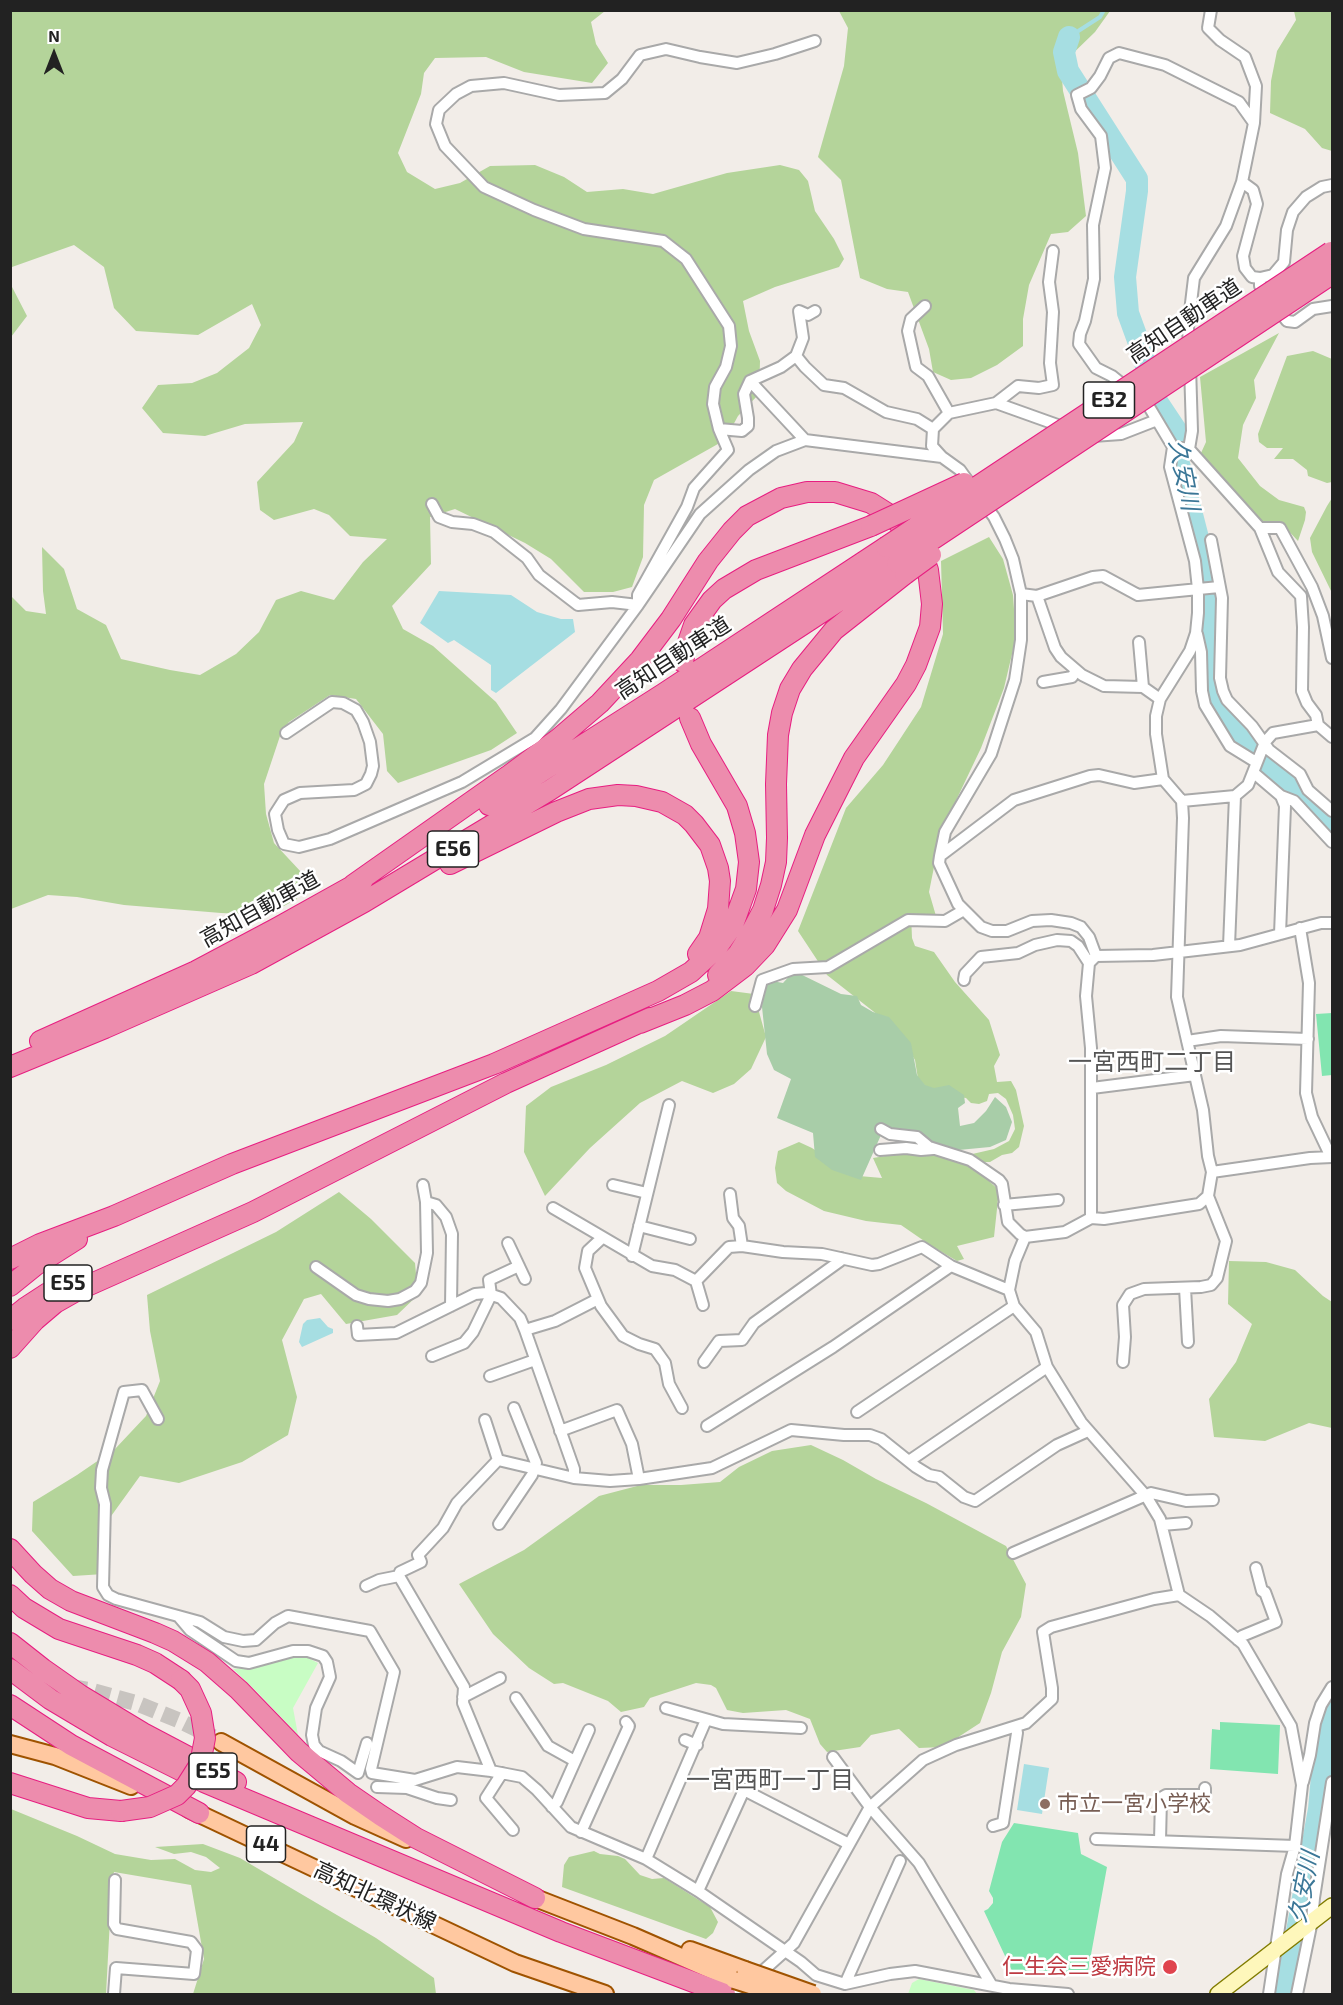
<!DOCTYPE html>
<html>
<head>
<meta charset="utf-8">
<style>
	body { margin:0 }
	#map { position:relative; width:1343px; height:2005px; overflow:hidden; background:#f2ede8; font-family:"Exo 2",sans-serif }
	canvas { display:block }
	.frame { position:absolute; inset:0; border:12px solid #222; pointer-events:none }
	.north { position:absolute; left:24px; top:24px; width:60px; height:60px; -webkit-text-stroke:4px #fff; paint-order:stroke; rotate:0deg; font-size:16px; font-weight:700; line-height:24px; text-align:center; color:#222 }
	.north::after { content:''; display:block; margin:auto; width:21px; height:27px; background:#222; clip-path:polygon(50% 0,100% 100%,50% 72%,0 100%) }
</style>
</head>
<body>
<div id="map">
<canvas width="1343" height="2005"></canvas>
<div class="frame"></div>
<div class="north">N</div>
</div>
<script>
const c = document.querySelector('canvas').getContext('2d');
c.lineJoin = 'round';
function fillPath(path, color) {
  c.fillStyle = color;
  c.fill(path, 'evenodd');
}
function poly(rows) {
  const path = new Path2D();
  for (const r of rows) {
    path.moveTo(r[0], r[1]);
    for (let i = 2; i < r.length; i += 2) path.lineTo(r[i], r[i + 1]);
  }
  return path;
}
function stroke(path, color, width, dash) {
  c.strokeStyle = color;
  c.lineWidth = width;
  c.lineCap = dash ? 'butt' : 'round';
  c.setLineDash(dash || []);
  c.stroke(path);
}
function drawText(font, color, halo, rows, align = 'center') {
  c.font = font + ' "Exo 2","Noto Sans JP",sans-serif';
  c.lineWidth = 5;
  c.setLineDash([]);
  c.textBaseline = 'middle';
  c.strokeStyle = halo;
  c.fillStyle = color;
  for (const [text, x, y, turn = 0] of rows) {
    c.save();
    c.translate(x, y);
    c.rotate((+turn || 0) * Math.PI / 180);
    c.textAlign = isNaN(turn) ? turn : align;
    if (halo) c.strokeText(text, 0, 0);
    c.fillText(text, 0, 0);
    c.restore();
  }
}
fillPath(poly([
	[11,10,605,11,591,22,596,44,608,63,592,83,524,72,486,57,435,58,424,73,421,94,398,153,407,172,435,189,460,183,490,166,535,165,564,177,587,192,623,189,653,194,727,173,780,165,799,170,808,181,815,211,834,239,844,259,839,267,775,287,743,301,749,331,760,361,759,394,738,416,725,440,654,480,644,505,643,557,632,587,613,592,584,592,551,559,525,543,455,509,430,517,431,564,392,606,403,629,433,646,496,702,517,733,491,750,398,783,387,771,383,734,356,699,330,695,289,722,281,733,264,784,266,814,274,843,302,873,297,899,267,915,221,913,124,905,77,897,48,895,11,909,11,596,26,611,46,614,43,591,42,547,64,569,77,609,106,625,121,659,170,670,200,675,236,654,259,632,276,600,301,591,334,600,363,562,387,539,350,536,329,515,314,509,274,520,260,510,257,482,294,442,303,422,245,424,205,436,163,433,142,408,158,385,192,383,217,373,249,348,261,325,252,304,198,335,136,331,114,308,104,267,74,245,12,267,11,272],
	[839,11,1110,11,1095,32,1061,65,1063,91,1078,153,1086,216,1068,232,1051,234,1029,285,1023,319,1023,346,997,365,971,378,951,380,933,372,929,349,908,292,887,289,860,278,841,180,818,157,844,66,848,28],
	[1294,11,1332,11,1332,151,1322,148,1305,129,1270,113,1271,81,1277,51,1296,20],
	[11,285,27,316,11,337,10,337],
	[1279,333,1254,380,1256,398,1243,425,1238,458,1260,486,1279,500,1304,507,1306,512,1305,520,1298,541,1282,524,1260,523,1201,453,1206,442,1200,377],
	[1313,351,1332,359,1332,482,1327,483,1308,476,1307,470,1293,459,1274,459,1283,448,1267,448,1259,442,1258,434,1287,356],
	[1332,498,1332,593,1312,552,1310,538,1327,506],
	[989,537,1003,559,1013,595,1016,637,1004,688,981,748,941,832,929,892,936,916,911,914,912,938,915,946,934,952,955,982,989,1020,1000,1055,994,1066,997,1082,1011,1081,1016,1090,1024,1126,1019,1147,1012,1153,1002,1155,990,1162,980,1162,968,1155,994,1149,1009,1141,1015,1129,1013,1115,1006,1099,998,1093,989,1094,987,1101,979,1104,971,1103,966,1098,934,1094,918,1079,915,1060,897,1030,827,975,798,931,846,808,883,765,921,707,943,634,941,561],
	[731,991,754,994,766,1037,751,1069,734,1084,713,1093,682,1081,640,1103,590,1148,545,1196,524,1152,526,1106,551,1087,606,1065,665,1036],
	[799,1142,812,1148,835,1164,859,1176,882,1178,873,1158,903,1153,937,1154,973,1167,999,1190,994,1237,957,1246,964,1259,957,1261,930,1245,901,1225,866,1221,824,1211,786,1191,777,1183,775,1168,778,1151],
	[339,1192,371,1219,415,1263,418,1295,397,1315,346,1324,321,1294,304,1299,282,1340,297,1397,288,1435,242,1462,179,1483,140,1476,109,1519,104,1574,73,1576,32,1531,33,1502,77,1475,115,1449,146,1416,160,1381,150,1331,147,1295,276,1232],
	[1229,1261,1266,1262,1295,1270,1323,1296,1332,1302,1332,1428,1309,1423,1265,1441,1214,1437,1209,1399,1236,1362,1252,1324,1228,1304],
	[811,1445,843,1460,876,1479,926,1503,1006,1546,1026,1584,1021,1617,1002,1652,991,1693,980,1723,943,1747,919,1748,899,1729,871,1735,860,1747,827,1752,820,1744,810,1719,786,1710,743,1713,727,1710,716,1688,711,1685,696,1683,650,1698,644,1707,621,1712,608,1701,563,1683,554,1684,529,1668,493,1634,459,1584,524,1550,599,1496,641,1485,681,1485,720,1482,739,1467,772,1451],
	[11,1809,77,1836,115,1854,151,1860,175,1859,195,1870,211,1872,220,1868,206,1857,191,1852,174,1854,155,1847,203,1844,240,1858,376,1938,434,1978,436,1994,193,1994,204,1959,191,1885,114,1872,112,1882,106,1994,11,1994],
	[594,1851,600,1854,618,1856,625,1859,640,1875,652,1879,664,1878,710,1907,718,1922,713,1933,706,1939,562,1887,564,1865,569,1857]
]), '#b4d49a');
fillPath(poly([
	[794,971,841,994,857,996,861,1005,873,1012,889,1017,911,1043,917,1075,925,1085,934,1088,949,1085,964,1095,965,1103,958,1108,960,1126,974,1123,986,1111,995,1097,1006,1107,1012,1122,1006,1140,990,1147,948,1151,885,1126,861,1180,832,1170,815,1157,813,1133,777,1118,791,1079,774,1070,767,1054,762,1007,763,988,767,980,783,983]
]), '#a8cda8');
fillPath(poly([
	[286,1658,308,1658,318,1663,293,1708,298,1735,256,1691,233,1669,262,1666],
	[919,1979,974,1990,977,1994,908,1994,912,1983]
]), '#c8fdc4');
fillPath(poly([
	[1332,1013,1332,1075,1322,1076,1316,1014],
	[1220,1722,1280,1725,1278,1774,1210,1769,1212,1729,1220,1730],
	[1014,1823,1078,1833,1081,1854,1107,1867,1088,1971,1085,1976,1022,1975,1012,1971,984,1911,988,1909,993,1903,993,1898,989,1891,1002,1842]
]), '#82e5b0');
fillPath(poly([
	[439,591,511,595,537,612,561,619,573,619,575,632,496,693,491,690,491,665,454,640,448,643,420,623],
	[320,1318,328,1327,333,1329,333,1333,302,1347,299,1342,303,1324,307,1320],
	[1024,1764,1049,1768,1042,1814,1017,1810]
]), '#a6dee2');
stroke(poly([
	[1069,37,1100,17,1104,10]
]), '#a6dee2', 4);
stroke(poly([
	[1069,37,1064,52,1068,71,1137,179,1137,191,1125,277,1128,313,1140,346,1156,400,1178,433,1178,460,1208,577,1210,606,1207,677,1212,698,1221,717,1238,737,1292,783,1332,831],
	[1283,1994,1290,1970,1319,1809,1326,1732,1332,1709]
]), '#a6dee2', 22);
stroke(poly([
	[71,1687,89,1690,136,1703,178,1720,213,1737]
]), '#c8c4c0', 16, [16, 8]);
const street = poly([
	[1254,123,1239,102,1165,65,1119,53,1109,58,1100,76,1091,88,1077,95,1081,109,1101,136,1105,168,1093,225,1094,279,1085,321,1080,334,1079,344,1096,368,1112,376,1148,405,1173,447,1170,467,1195,561,1198,589,1198,613,1196,633,1190,651,1160,699,1156,716,1156,734,1163,779,1182,801,1235,796,1248,785,1265,742,1273,733,1318,725,1332,737],
	[1242,182,1253,190,1257,204,1243,256,1245,268,1252,277,1260,278,1273,275,1284,262,1287,230,1293,212,1306,197,1322,187,1332,185],
	[1260,278,1260,286,1287,321,1295,322,1313,309,1332,306],
	[925,306,911,319,908,331,916,367,928,376,949,413],
	[1189,347,1188,328,1194,278,1226,226,1242,182,1254,123,1256,86,1245,57,1220,40,1208,28,1211,10],
	[796,356,805,367,824,385,844,388,886,412,917,419,933,429],
	[750,381,781,367,796,356,803,338,799,311,808,315,815,311],
	[996,403,1018,386,1039,388,1053,385,1050,363,1053,312,1049,282,1053,251],
	[1093,436,1121,434,1157,420],
	[805,440,750,381,744,394,748,418,748,426,742,431,719,429,713,404,715,387,726,367,731,346,729,326,686,259,663,241,584,229,534,210,484,187,445,146,436,124,439,110,456,94,471,86,504,83,559,95,605,93,622,79,640,55,666,49,700,57,737,63,775,54,815,41],
	[1182,448,1189,449,1260,528,1278,572,1301,596,1303,627,1302,691,1307,703,1316,715,1318,725],
	[1189,449,1192,431,1190,366],
	[970,484,960,470,942,457,932,446,933,429,949,413,996,403,1066,428],
	[432,504,439,517,452,522,473,524,494,532,527,558,539,575,578,605,612,602,638,605,638,595,687,507,694,488,728,450,719,429],
	[1260,528,1280,528,1312,587,1323,616,1332,658],
	[1211,540,1222,598,1220,678,1223,691,1227,700,1252,726,1269,750,1300,774,1308,790,1332,811],
	[1021,594,1037,596,1055,648,1061,657,1082,675,1104,686,1143,687,1160,699],
	[1037,596,1093,577,1103,576,1138,595,1219,587],
	[1197,634,1201,652,1202,691,1205,705,1230,746,1256,762],
	[1139,642,1143,687],
	[1043,682,1072,677,1076,671],
	[286,733,332,702,343,703,356,710,363,722,370,742,373,766,371,774,366,784,354,790,300,793,284,800,275,814,278,830,284,844,299,847,330,839,462,782,535,738,561,709,638,605,700,514,749,470,776,451,805,440,942,457],
	[1254,773,1281,796,1294,801,1332,842],
	[1182,801,1183,818,1177,997,1203,1110,1208,1156,1212,1172,1208,1196,1199,1204,1104,1219,1091,1218,1065,1232,1025,1237,1015,1261,1009,1290,1014,1306,1036,1332,1047,1367,1081,1422,1146,1496,1160,1519,1179,1595,1210,1616,1243,1644,1291,1726,1302,1785,1295,1846,1287,1874,1269,1994],
	[940,856,945,832,991,754,1015,680,1021,640,1021,594,1013,559,1005,539,994,517,982,501],
	[1300,928,1309,983,1306,1093,1312,1117,1331,1157],
	[1280,934,1285,806,1281,796],
	[1229,946,1235,796],
	[1096,956,1089,937,1081,927,1071,923,1051,920,1032,921,1007,931,992,931,981,927,958,904,939,863,940,856,1014,800,1090,776,1099,775,1134,783,1163,779],
	[964,980,965,974,981,957,1018,953,1035,945,1057,940,1071,941,1078,946,1089,963],
	[755,1006,762,980,793,969,828,967,908,920,945,921,964,910],
	[1187,1041,1221,1036,1308,1039],
	[1092,1088,1195,1075],
	[881,1129,890,1134,917,1137,929,1147,970,1160,999,1180,1002,1184,1008,1222,1020,1234,1025,1237],
	[880,1150,906,1148,921,1150,933,1149],
	[1212,1172,1310,1158,1332,1157],
	[613,1185,647,1193],
	[730,1194,733,1218,739,1226,742,1246],
	[426,1202,436,1205,446,1217,452,1234,451,1306],
	[1004,1205,1058,1200],
	[553,1208,652,1266,675,1270,696,1281,729,1247,742,1246,783,1252,822,1254,872,1265,879,1264,922,1247,951,1266,1009,1290],
	[1091,1218,1091,1048,1086,996,1089,963,1096,956,1153,955,1240,945,1321,923,1332,923],
	[639,1226,690,1239],
	[602,1238,588,1251,585,1268,601,1306,623,1336,639,1344,655,1349,665,1363,669,1384,682,1408],
	[508,1243,525,1279],
	[632,1256,669,1105],
	[316,1267,356,1295,369,1299,388,1301,400,1299,415,1291,421,1283,427,1253,426,1202,423,1185],
	[696,1281,703,1305],
	[1185,1288,1188,1342],
	[598,1299,555,1321,525,1330,574,1469,574,1478,610,1481,639,1479,712,1468,791,1430,844,1435,870,1435,881,1439,916,1467,929,1475,939,1477,964,1497,975,1501,1057,1445,1088,1431],
	[357,1326,358,1335,396,1333,475,1294,486,1293,501,1298,520,1318,525,1330],
	[432,1356,464,1343,473,1332,491,1295,489,1280,519,1266],
	[704,1362,719,1341,742,1340,754,1323,840,1261,841,1258],
	[1123,1362,1125,1337,1123,1305,1130,1294,1144,1289,1201,1287,1211,1285,1217,1278,1226,1241,1208,1196],
	[490,1376,535,1360],
	[857,1412,1014,1306],
	[158,1419,142,1390,124,1392,102,1470,101,1488,105,1504,103,1587,108,1595,116,1599,200,1622,224,1637,243,1641,256,1640,275,1623,288,1616,370,1631,394,1672,371,1769,372,1773,415,1780,457,1767,491,1771],
	[485,1420,498,1460],
	[707,1426,833,1347,951,1266],
	[560,1431,617,1410,632,1444,639,1479],
	[909,1461,1047,1367],
	[499,1524,532,1475,536,1463,514,1408],
	[1162,1525,1186,1523],
	[1013,1553,1151,1493,1186,1501,1213,1500],
	[399,1576,400,1572,421,1562,418,1555,443,1528,457,1503,498,1460,574,1478],
	[366,1586,379,1580,399,1576,464,1687,463,1703,491,1771,522,1777,537,1790,571,1827,646,1859,698,1891,801,1962,816,1975,845,1984,890,1974,915,1971,1009,1989,1068,1994],
	[179,1617,190,1630,236,1661,249,1663,293,1651,308,1651,323,1656,327,1662,330,1677,316,1708,312,1735,314,1745,319,1751,341,1761,358,1773,367,1743],
	[1238,1640,1242,1636,1276,1622,1265,1592,1262,1591,1256,1568],
	[463,1697,500,1678],
	[516,1698,548,1746,575,1761],
	[666,1708,723,1724,801,1728],
	[685,1740,697,1745],
	[833,1757,870,1807,919,1863,991,1984],
	[502,1773,486,1798,513,1830],
	[1303,1782,1310,1755,1315,1723,1321,1705,1332,1687],
	[377,1787,407,1788,407,1783],
	[407,1788,437,1798,451,1800],
	[552,1807,557,1802,589,1730],
	[993,1826,1003,1823,1017,1733,1016,1727],
	[581,1832,629,1726,626,1722],
	[1096,1839,1295,1846],
	[1160,1841,1161,1798,1166,1795,1205,1795,1205,1788],
	[646,1859,706,1720],
	[698,1891,744,1790,849,1844],
	[845,1984,900,1861],
	[114,1994,116,1968,194,1974,197,1950,191,1942,117,1929,114,1924,115,1880],
	[737,1994,794,1943,870,1807,923,1760,956,1745,1026,1723,1052,1699,1052,1688,1043,1632,1051,1627,1154,1599,1179,1595],
	[1297,1994,1312,1921,1314,1898,1332,1782]
]);
const secondary = poly([
	[1218,1994,1332,1906]
]);
const primary = poly([
	[221,1742,355,1816,406,1839],
	[10,1744,55,1756,131,1786],
	[189,1809,515,1963,605,1994],
	[525,1894,633,1936,734,1980],
	[690,1950,745,1970]
]);
const highway = poly([
	[683,662,685,651,694,625,712,600,724,589,756,570,871,526],
	[489,805,663,694,886,547],
	[450,864,556,812,589,799,618,795,636,796,662,802,685,815,694,824,710,845,718,868,720,881,718,909,709,938,698,954],
	[353,885,508,776,558,739,600,703,640,660,671,619,708,561,732,531,747,516,781,498,807,492,835,492,871,503,890,515,906,530,918,545,928,570,932,604,930,627,916,665,906,684,854,758,815,835,787,910,765,945,745,966,712,991,685,1005,640,1023],
	[718,975,738,954,751,933,763,910,771,885,776,862,777,838,776,784,778,735,782,713,790,689,802,669,834,630,905,574],
	[40,1041,196,971,277,928,363,880],
	[10,1067,105,1028,251,964,364,902,550,790,897,563],
	[10,1259,40,1244,114,1216,232,1164,494,1064,658,991,691,972,716,949,733,925,746,889,749,862,745,833,737,806,701,744,690,718],
	[10,1286,36,1265,77,1239],
	[10,1320,25,1308,48,1293,66,1284],
	[10,1348,35,1320,55,1303,78,1290,253,1212,506,1083,650,1018],
	[10,1549,33,1574,50,1589,71,1601,155,1633,173,1641,207,1662,239,1690,299,1752,348,1793,380,1815,416,1838,535,1898],
	[10,1595,24,1608,59,1629,137,1655,155,1663,181,1680],
	[10,1643,43,1669,80,1695,143,1733,236,1782],
	[10,1669,50,1699,112,1736,204,1782,561,1932,725,1994],
	[10,1705,71,1745,199,1813],
	[10,1783,88,1808,121,1811]
]);
stroke(street, '#a9a9a9', 14);
stroke(secondary, '#817c00', 18);
stroke(primary, '#9f5300', 20);
stroke(highway, '#e71e81', 22);
stroke(street, '#fff', 10);
stroke(secondary, '#fef7bb', 15);
stroke(primary, '#ffc8a0', 16);
stroke(highway, '#ed8cad', 20);
const primaryBridge = poly([
	[745,1970,813,1994],
	[734,1980,778,1994]
]);
const highwayBridge = poly([
	[871,526,964,483],
	[886,547,1331,252],
	[897,563,1332,274],
	[905,574,931,555],
	[121,1811,150,1807,177,1795,186,1786,200,1764,205,1738,201,1713,190,1689,181,1680]
]);
stroke(primaryBridge, '#9f5300', 20, []);
stroke(highwayBridge, '#e71e81', 22, []);
stroke(primaryBridge, '#ffc8a0', 16);
stroke(highwayBridge, '#ed8cad', 20);
for (const [x, y, r, color] of [
	[1045,1804,6,"#8d6e63"],
	[1170,1967,8,"#e0444e"]
]) {
  const dot = new Path2D();
  dot.arc(x, y, r, 0, 2 * Math.PI);
  c.fillStyle = color;
  c.fill(dot);
  stroke(dot, '#fff', 2);
}
for (const [x, y, w] of [
	[1109,400,51],
	[453,849,51],
	[68,1283,48],
	[213,1771,48],
	[266,1844,39]
]) {
  const box = new Path2D();
  box.roundRect(x - w / 2, y - 18, w, 36, 4.5);
  c.fillStyle = '#fff';
  c.fill(box);
  stroke(box, '#222', 1.5);
}
drawText('bold 21px', '#222', null, [
	["E32",1109,400],
	["E56",453,849],
	["E55",68,1283],
	["E55",213,1771],
	["44",266,1844]
]);
drawText('22px', '#222', '#fff', [
	["高知自動車道",1184,321,-34],
	["高知自動車道",673,658,-33],
	["高知自動車道",260,909,-29],
	["高知北環状線",375,1896,25]
]);
drawText('22px', '#785e54', '#fff', [
	["市立一宮小学校",1057,1804]
], 'left');
drawText('22px', '#be3a42', '#fff', [
	["仁生会三愛病院",1156,1967]
], 'right');
drawText('italic 24px', '#3b7797', '#fff', [
	["久安川",1184,475,79],
	["久安川",1304,1887,-79]
]);
drawText('24px', '#555', '#fff', [
	["一宮西町二丁目",1152,1062],
	["一宮西町一丁目",770,1780]
]);
</script>
</body>
</html>
